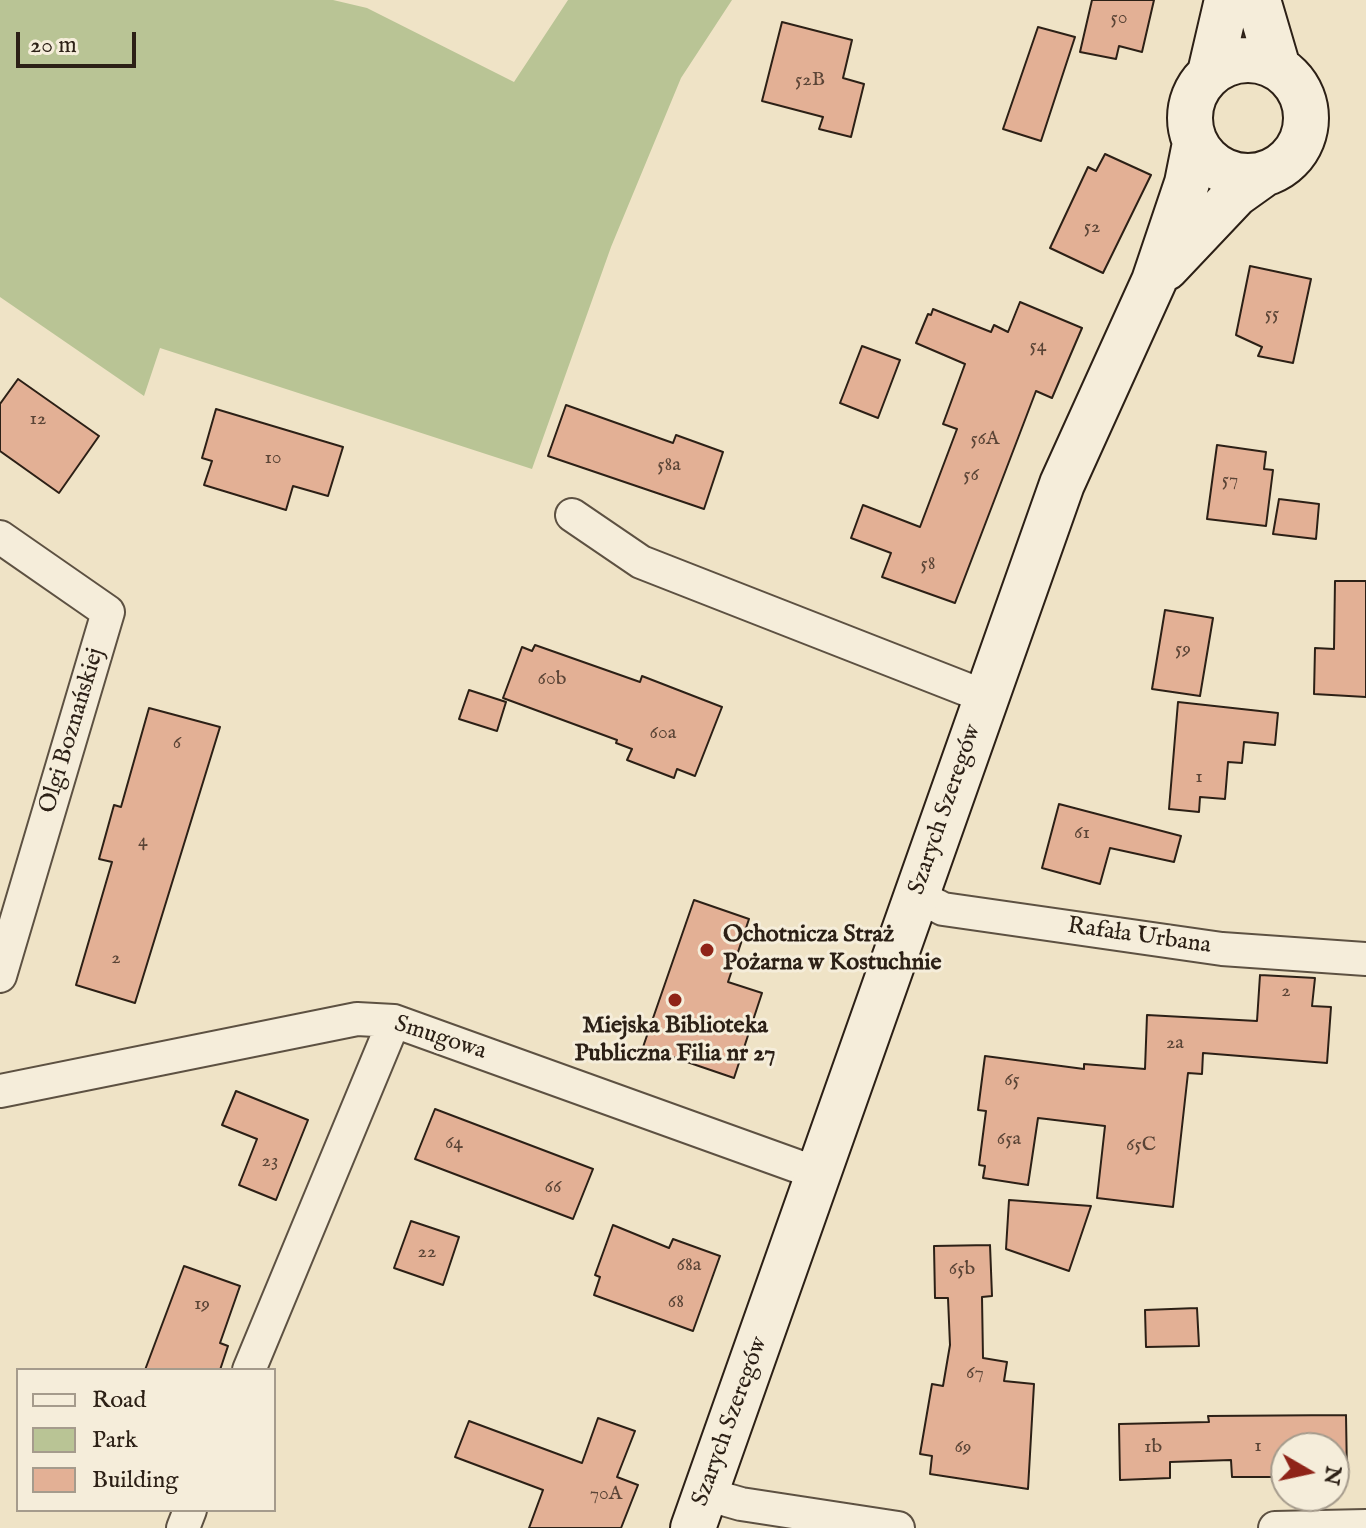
<!DOCTYPE html>
<html>
<head>
<meta charset="utf-8">
<style>
	body { margin:0 }
	#map { position:relative; width:1366px; height:1528px; overflow:hidden; background:#efe3c6; font-family:"IM FELL English",serif }
	canvas { display:block }
	.legend { position:absolute; left:16px; top:1368px; width:260px; height:144px; box-sizing:border-box; background:#f5edda; border:2px solid #a59b8c; margin:0; padding:10px 14px; list-style:none; font-size:24px; color:#2c2016 }
	.legend li { display:flex; align-items:center; gap:16px; height:40px }
	.legend b { width:40px; border:2px solid #a59b8c }
	.north { position:absolute; left:1270px; top:1432px; width:80px; height:80px; box-sizing:border-box; background:#f5edda; border:2px solid #a59b8c; border-radius:50%; rotate:99deg; font-size:22px; font-weight:700; line-height:32px; text-align:center; color:#2c2016 }
	.north::after { content:''; display:block; margin:auto; width:28px; height:36px; background:#8f2418; clip-path:polygon(50% 0,100% 100%,50% 72%,0 100%) }
	.scale { position:absolute; left:16px; top:32px; width:120px; height:36px; box-sizing:border-box; border:4px solid #2c2016; border-top:0; padding-left:10px; font-size:24px; line-height:28px; white-space:nowrap; color:#2c2016; -webkit-text-stroke:6px #f5edda; paint-order:stroke }
</style>
</head>
<body>
<div id="map">
<canvas width="1366" height="1528"></canvas>
<ul class="legend">
<li><b style="height:10px;background:#f5edda"></b>Road</li>
<li><b style="height:22px;background:#b9c495"></b>Park</li>
<li><b style="height:22px;background:#e3b095"></b>Building</li>
</ul>
<div class="north">N</div>
<div class="scale">20 m</div>
</div>
<script>
const c = document.querySelector('canvas').getContext('2d');
c.lineJoin = 'round';
function fillPath(path, color) {
  c.fillStyle = color;
  c.fill(path, 'evenodd');
}
function poly(rows) {
  const path = new Path2D();
  for (const r of rows) {
    if (r.length === 3) {
      path.moveTo(r[0] + r[2], r[1]);
      path.arc(r[0], r[1], r[2], 0, 2 * Math.PI);
      continue;
    }
    path.moveTo(r[0], r[1]);
    for (let i = 2; i < r.length; i += 2) path.lineTo(r[i], r[i + 1]);
  }
  return path;
}
function stroke(path, color, width, dash) {
  c.strokeStyle = color;
  c.lineWidth = width;
  c.lineCap = dash ? 'butt' : 'round';
  c.setLineDash(dash || []);
  c.stroke(path);
}
function drawText(font, color, halo, rows, align = 'center') {
  c.font = font + ' "IM FELL English",serif';
  c.lineWidth = 6;
  c.setLineDash([]);
  c.textBaseline = 'middle';
  c.strokeStyle = halo;
  c.fillStyle = color;
  for (const [text, x, y, turn = 0] of rows) {
    c.save();
    c.translate(x, y);
    c.rotate((+turn || 0) * Math.PI / 180);
    c.textAlign = isNaN(turn) ? turn : align;
    if (halo) c.strokeText(text, 0, 0);
    c.fillText(text, 0, 0);
    c.restore();
  }
}
fillPath(poly([
	[0,0,333,0,367,8,514,82,568,0,732,0,681,78,611,247,532,469,160,348,144,396,0,297]
]), '#b9c495');
const building = poly([
	[1092,0,1154,0,1142,52,1119,46,1116,59,1080,52,1092,0],
	[782,22,852,40,843,78,864,84,851,137,819,129,823,117,762,101,782,22],
	[1038,27,1075,37,1041,141,1003,129,1038,27],
	[1105,154,1151,175,1103,273,1050,248,1088,167,1096,171,1105,154],
	[1250,266,1311,279,1293,363,1258,356,1262,347,1236,335,1250,266],
	[1020,302,1082,328,1052,398,1036,391,955,603,882,577,891,553,851,538,863,505,920,527,957,429,943,424,965,364,916,343,928,314,931,315,933,309,991,332,994,325,1008,332,1020,302],
	[862,346,900,360,878,418,840,403,862,346],
	[18,379,99,436,59,493,0,451,0,404,18,379],
	[566,405,673,443,676,435,723,452,704,509,548,456,566,405],
	[216,409,343,447,328,496,293,486,286,510,204,485,212,461,202,458,216,409],
	[1217,445,1266,452,1264,469,1273,470,1266,526,1207,519,1217,445],
	[1279,499,1319,504,1316,539,1273,534,1279,499],
	[1335,581,1366,581,1366,697,1314,694,1315,648,1334,649,1335,581],
	[1165,610,1213,618,1200,696,1152,689,1165,610],
	[535,645,640,682,642,676,722,707,695,776,677,769,674,778,627,760,632,749,616,743,617,740,503,698,522,647,532,651,535,645],
	[469,690,506,702,497,731,459,719,469,690],
	[1178,702,1278,713,1275,745,1244,742,1242,763,1228,762,1225,799,1200,797,1199,812,1169,809,1178,702],
	[149,708,220,727,135,1003,76,985,112,862,99,859,114,805,121,807,149,708],
	[1059,804,1181,836,1174,862,1110,848,1100,884,1042,868,1059,804],
	[694,900,749,919,728,982,762,993,734,1078,643,1047,694,900],
	[1260,975,1315,978,1312,1006,1331,1007,1327,1063,1203,1053,1202,1074,1188,1073,1173,1207,1097,1198,1105,1126,1038,1118,1028,1185,983,1178,985,1166,979,1165,986,1111,978,1110,985,1056,1084,1069,1084,1064,1145,1069,1147,1015,1257,1021,1260,975],
	[236,1091,308,1120,276,1200,239,1185,257,1139,222,1125,236,1091],
	[435,1109,593,1169,573,1219,415,1159,435,1109],
	[1009,1200,1091,1206,1069,1271,1006,1249,1009,1200],
	[411,1221,459,1237,443,1285,394,1268,411,1221],
	[613,1225,669,1248,673,1239,720,1256,693,1331,594,1295,600,1277,595,1275,613,1225],
	[990,1245,992,1296,982,1297,983,1358,1007,1362,1004,1381,1034,1384,1028,1489,930,1474,932,1456,920,1454,932,1384,943,1386,950,1345,948,1298,935,1298,934,1246,990,1245],
	[184,1266,240,1286,220,1343,228,1346,220,1370,145,1370,184,1266],
	[1197,1308,1199,1346,1146,1347,1145,1310,1197,1308],
	[1346,1415,1347,1476,1334,1476,1334,1448,1286,1448,1286,1477,1232,1477,1231,1460,1170,1462,1170,1478,1120,1480,1119,1424,1209,1422,1208,1416,1346,1415],
	[598,1418,635,1431,617,1477,638,1485,621,1528,529,1528,543,1490,455,1457,469,1421,582,1463,598,1418]
]);
fillPath(building, '#e3b095');
stroke(building, '#2c2016', 2);
const street = poly([
	[572,515,641,562,986,697],
	[0,537,108,612,0,976],
	[916,895,943,909,1222,949,1366,959],
	[0,1091,357,1019,394,1021,819,1174],
	[249,1370,394,1021],
	[706,1494,741,1504,898,1528],
	[183,1528,190,1510],
	[1275,1528,1366,1526]
]);
const secondary = poly([
	[1258,0,1278,68],
	[1248,118,58],
	[1210,73,1227,0],
	[1166,268,1236,194,1264,174],
	[693,1528,1062,484,1154,281,1187,183,1195,143]
]);
stroke(street, '#5d5142', 36);
stroke(secondary, '#2c2016', 48);
stroke(street, '#f5edda', 32);
stroke(secondary, '#f5edda', 44);
for (const [x, y, r, color] of [
	[707,950,8,"#8f2418"],
	[675,1000,8,"#8f2418"]
]) {
  const dot = new Path2D();
  dot.arc(x, y, r, 0, 2 * Math.PI);
  c.fillStyle = color;
  c.fill(dot);
  stroke(dot, '#f5edda', 3);
}
drawText('20px', '#5a4436', null, [
	["50",1119,19],
	["52B",810,81],
	["52",1092,228],
	["55",1272,315],
	["54",1038,347],
	["12",38,420],
	["56A",985,440],
	["10",273,459],
	["58a",669,466],
	["56",971,476],
	["57",1230,481],
	["58",928,565],
	["59",1183,650],
	["60b",552,680],
	["60a",663,734],
	["6",177,744],
	["1",1199,778],
	["61",1082,834],
	["4",143,842],
	["2",116,959],
	["2",1286,992],
	["2a",1175,1044],
	["65",1012,1081],
	["65a",1009,1140],
	["64",454,1144],
	["65C",1141,1146],
	["23",270,1162],
	["66",553,1188],
	["22",427,1253],
	["68a",689,1266],
	["65b",962,1270],
	["68",676,1303],
	["19",202,1305],
	["67",975,1374],
	["1",1258,1447],
	["69",963,1448],
	["1b",1153,1448],
	["70A",606,1495]
]);
drawText('24px', '#2c2016', '#f5edda', [
	["Olgi Boznańskiej",73,731,-73],
	["Szarych Szeregów",946,810,-71],
	["Rafała Urbana",1139,937,8],
	["Smugowa",440,1039,18],
	["Szarych Szeregów",731,1422,-70]
]);
drawText('bold 24px', '#2c2016', '#f5edda', [
	["Ochotnicza Straż",723,936],
	["Pożarna w Kostuchnie",723,964],
	["Miejska Biblioteka",675,1027,"center"],
	["Publiczna Filia nr 27",675,1055,"center"]
], 'left');
</script>
</body>
</html>
